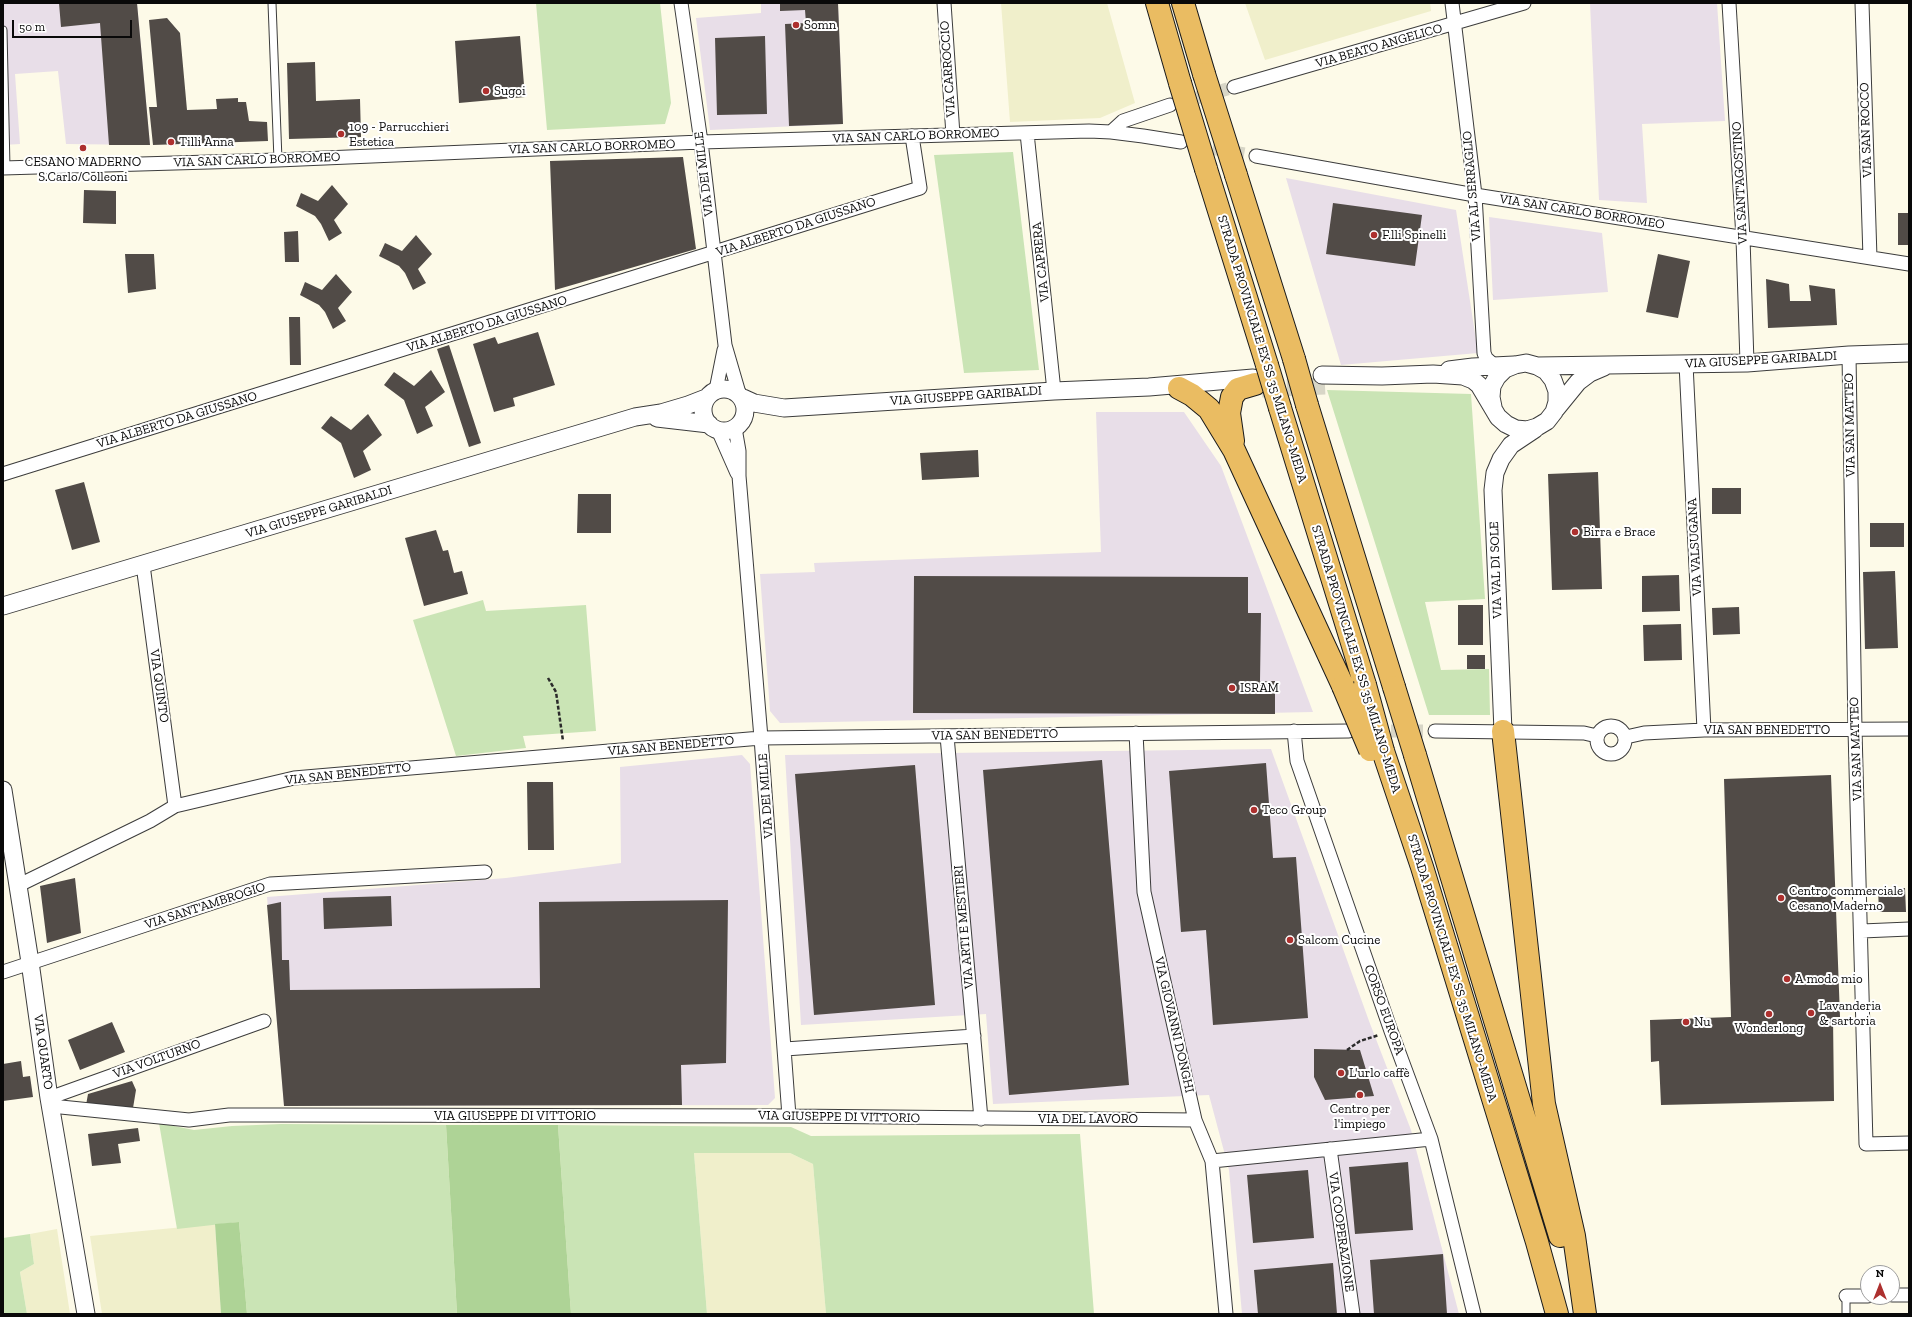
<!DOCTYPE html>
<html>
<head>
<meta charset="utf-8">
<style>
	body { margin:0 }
	#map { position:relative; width:1912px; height:1317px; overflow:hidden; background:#fdfae8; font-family:"Zilla Slab",serif }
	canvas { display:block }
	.frame { position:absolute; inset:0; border:4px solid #090909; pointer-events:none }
	.north { position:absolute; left:1860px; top:1265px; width:40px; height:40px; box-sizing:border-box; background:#fff; border:1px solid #9d9d9d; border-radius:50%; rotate:0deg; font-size:11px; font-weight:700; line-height:16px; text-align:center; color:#090909 }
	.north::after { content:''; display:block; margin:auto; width:14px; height:18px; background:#ad302e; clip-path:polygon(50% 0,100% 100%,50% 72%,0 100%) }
	.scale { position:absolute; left:12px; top:20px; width:120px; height:18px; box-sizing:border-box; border:2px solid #090909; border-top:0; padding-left:5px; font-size:12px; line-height:14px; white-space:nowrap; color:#090909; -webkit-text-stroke:3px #fff; paint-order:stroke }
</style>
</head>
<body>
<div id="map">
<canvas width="1912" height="1317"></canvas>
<div class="frame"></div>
<div class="north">N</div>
<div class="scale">50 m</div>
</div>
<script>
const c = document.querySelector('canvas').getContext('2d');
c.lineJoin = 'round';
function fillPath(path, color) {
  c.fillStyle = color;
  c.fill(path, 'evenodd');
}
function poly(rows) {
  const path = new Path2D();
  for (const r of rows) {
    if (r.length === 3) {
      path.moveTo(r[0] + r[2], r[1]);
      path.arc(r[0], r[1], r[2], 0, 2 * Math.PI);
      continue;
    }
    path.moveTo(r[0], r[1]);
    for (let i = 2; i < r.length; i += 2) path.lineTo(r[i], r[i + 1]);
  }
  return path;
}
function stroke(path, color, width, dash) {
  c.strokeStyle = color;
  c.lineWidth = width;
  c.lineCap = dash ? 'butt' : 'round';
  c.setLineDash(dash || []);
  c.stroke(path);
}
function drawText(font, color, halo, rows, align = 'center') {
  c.font = font + ' "Zilla Slab",serif';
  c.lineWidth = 4;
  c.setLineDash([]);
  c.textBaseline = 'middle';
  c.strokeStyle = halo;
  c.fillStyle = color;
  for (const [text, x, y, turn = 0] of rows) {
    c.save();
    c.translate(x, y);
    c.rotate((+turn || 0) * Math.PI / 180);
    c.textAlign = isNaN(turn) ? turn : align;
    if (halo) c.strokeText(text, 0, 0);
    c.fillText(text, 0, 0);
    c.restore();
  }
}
fillPath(poly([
	[3,3,137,3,150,145,66,144,58,71,15,74,20,144,3,145],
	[761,3,838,3,843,124,710,130,696,18,761,13],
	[1590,3,1717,3,1725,121,1642,124,1647,203,1599,200],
	[1286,178,1456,210,1478,353,1341,365],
	[1489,217,1602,233,1608,292,1493,300],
	[1096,412,1184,412,1221,466,1313,712,780,723,770,711,760,574,815,572,814,563,1101,552],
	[1271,749,1369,1021,1411,1130,1459,1314,1242,1314,1229,1170,1209,1095,993,1104,986,1014,801,1025,785,755],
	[742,755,750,764,775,1098,768,1105,284,1106,267,897,506,878,621,863,620,767]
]), '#e8dee8');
fillPath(poly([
	[1001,3,1107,3,1135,103,1100,118,1010,122],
	[1245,3,1430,3,1431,11,1265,60],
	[694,1153,790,1153,813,1164,826,1314,707,1314],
	[215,1224,221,1314,102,1314,90,1236],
	[57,1229,70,1314,27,1314,20,1272,34,1264,30,1234]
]), '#f0efcb');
fillPath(poly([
	[536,3,660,3,671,103,665,124,547,130],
	[1013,152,1039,370,964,373,934,155],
	[1327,390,1471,394,1485,599,1425,602,1441,670,1489,669,1490,715,1429,715],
	[483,600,486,611,586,605,596,731,523,736,526,748,456,756,413,620],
	[159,1123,194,1130,232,1126,281,1124,446,1125,457,1314,247,1314,239,1222,177,1229],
	[558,1125,791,1127,811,1136,1080,1134,1094,1314,826,1314,813,1164,790,1153,694,1153,707,1314,571,1314],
	[30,1234,34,1264,20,1272,27,1314,3,1314,3,1238]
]), '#cae4b5');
fillPath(poly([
	[446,1125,558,1125,571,1314,457,1314],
	[239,1222,247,1314,221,1314,215,1224]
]), '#aed396');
fillPath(poly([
	[59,3,137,3,150,145,109,145,100,23,61,27],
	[780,3,838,3,843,124,789,126,785,24,806,23,805,10,780,11],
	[167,18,180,33,187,110,217,109,216,99,238,98,238,102,246,102,249,121,267,122,268,141,153,145,149,107,157,107,149,20],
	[520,36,525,97,459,103,455,41],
	[765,36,767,114,717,115,715,38],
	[315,62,316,101,360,99,361,137,289,139,287,63],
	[683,157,696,249,555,290,550,161],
	[332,185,348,204,334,220,342,233,329,241,321,224,315,216,296,206,301,193,318,201],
	[84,190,116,191,116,224,83,223],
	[1333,203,1422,215,1415,266,1326,254],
	[1898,213,1909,213,1909,245,1898,245],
	[298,231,299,262,285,262,284,232],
	[416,235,432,254,418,269,426,283,413,290,405,273,399,266,379,256,385,243,402,251],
	[125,254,154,254,156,289,128,293],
	[1658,254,1690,261,1678,318,1646,312],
	[336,274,352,292,338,308,346,321,333,329,325,312,319,305,300,295,305,282,322,290],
	[1766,279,1789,284,1790,301,1811,301,1809,285,1835,289,1837,325,1768,328],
	[289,317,300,317,301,365,290,365],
	[538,332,555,385,513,398,515,406,494,412,473,344,495,337,498,344],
	[449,345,481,443,469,447,437,349],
	[431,370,445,392,425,407,433,426,417,434,404,400,384,385,394,372,414,386],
	[368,414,382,435,363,451,371,470,354,478,341,443,321,428,331,416,351,430],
	[978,450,979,477,922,480,920,453],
	[1598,472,1602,589,1552,590,1548,474],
	[84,482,100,542,72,550,55,490],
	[1712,488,1741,488,1741,514,1712,514],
	[578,494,611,494,611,533,577,533],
	[1870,523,1904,523,1904,547,1870,547],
	[436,530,443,551,448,550,454,573,462,571,468,594,424,606,405,538],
	[1895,571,1898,648,1865,649,1863,572],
	[1679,575,1680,611,1642,612,1642,576],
	[914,576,1248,577,1248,613,1261,613,1260,681,1275,681,1275,714,913,713],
	[1458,605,1483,605,1483,645,1458,645],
	[1739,607,1740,634,1713,635,1712,608],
	[1681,624,1682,660,1644,661,1643,625],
	[1467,655,1485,655,1485,669,1467,669],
	[1102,760,1129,1085,1009,1095,983,770],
	[1266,763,1273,858,1296,857,1308,1018,1213,1025,1206,930,1181,932,1169,771],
	[915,765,935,1005,814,1015,795,774],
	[1831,775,1840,1017,1833,1017,1834,1101,1661,1105,1659,1061,1651,1062,1650,1020,1731,1017,1724,779],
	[527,782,553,782,554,850,528,850],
	[75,878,81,933,47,943,40,886],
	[1905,888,1906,912,1879,912,1878,889],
	[391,896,392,926,324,929,323,898],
	[728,900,726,1063,681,1065,682,1105,284,1106,267,905,281,902,282,960,289,960,290,990,540,988,539,902],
	[112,1022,125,1052,80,1070,68,1040],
	[1314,1049,1360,1050,1374,1096,1325,1100,1314,1077],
	[21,1061,23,1077,30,1076,33,1097,3,1101,3,1064],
	[132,1081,136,1090,133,1108,86,1105,88,1094],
	[138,1128,140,1141,118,1144,121,1163,92,1166,88,1134],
	[1408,1162,1413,1230,1355,1234,1349,1167],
	[1308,1170,1314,1238,1253,1243,1247,1175],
	[1443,1254,1447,1314,1374,1314,1370,1260],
	[1333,1263,1337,1314,1258,1314,1254,1270]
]), '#514b47');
stroke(poly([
	[1179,103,1234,87],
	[1194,145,1256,156],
	[1372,731,1435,731]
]), '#d8d6c7', 13, [13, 6]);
stroke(poly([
	[1262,389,1325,386]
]), '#d8d6c7', 17, [17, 8]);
stroke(poly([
	[1255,384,1281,383,1311,376]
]), '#d8d6c7', 22, [22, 11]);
const service = poly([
	[272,3,278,160],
	[3,30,6,168],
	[1846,1314,1846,1296]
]);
const minor = poly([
	[681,3,701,142,725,345,739,393],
	[944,3,953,135],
	[1452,3,1475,195,1484,353,1486,358,1495,366],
	[1729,3,1743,238,1747,363],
	[1862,3,1870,258],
	[1234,87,1524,3],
	[1111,132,1123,121,1170,105],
	[1027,133,1054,391],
	[1256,156,1475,195,1909,264],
	[3,168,278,160,701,142,1089,131,1111,132,1143,136,1181,142],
	[1849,355,1855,730,1866,1144,1909,1143],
	[1686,364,1704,730],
	[716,390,724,350],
	[735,428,739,451,739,476,761,738,789,1116],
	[718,430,737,473],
	[3,474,920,188,912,136],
	[143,565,175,806],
	[1611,740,14],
	[1294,731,1297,761,1391,1031,1431,1139,1474,1314],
	[1435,731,1584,733,1597,736],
	[1136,733,1144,892,1195,1120,1212,1161,1226,1314],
	[947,736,981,1119],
	[1626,737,1644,733,1704,730,1909,729],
	[17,886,150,821,175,806,294,778,761,738,1349,731],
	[1862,931,1909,929],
	[3,972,270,884,485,872],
	[785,1049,974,1036],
	[49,1098,264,1021],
	[51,1106,189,1120,229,1115,281,1115,789,1116,1195,1120],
	[1330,1149,1353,1314],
	[1212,1161,1431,1139],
	[1892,1295,1909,1295],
	[1846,1296,1868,1296]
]);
const tertiary = poly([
	[1537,366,1747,363,1849,355,1909,353],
	[1449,370,1473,367,1514,365],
	[1322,375,1382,376,1433,374,1463,376,1473,380,1479,385,1498,417,1506,424,1516,429,1527,430,1537,427,1547,421,1554,412,1557,402,1557,391,1553,380,1546,371,1537,366,1526,363,1515,365,1505,369,1497,377,1492,386,1491,397,1493,407],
	[724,410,21],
	[743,398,754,403,784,408,1054,391,1149,387,1253,378],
	[1556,409,1578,382,1590,373,1604,367],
	[657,418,709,424],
	[3,606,635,417,661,413,688,405,706,398],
	[1503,731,1493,490,1495,473,1501,459,1511,445,1535,429],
	[3,790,30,962,49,1098,86,1314]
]);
const trunk = poly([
	[1157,3,1180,83],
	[1183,3,1204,74],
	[1206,169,1267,365],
	[1236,175,1294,359],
	[1179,388,1192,395,1209,409,1234,450,1343,686],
	[1307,405,1394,687],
	[1280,408,1365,685],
	[1233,441,1229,413,1232,397,1238,389,1255,384],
	[1503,731,1544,1104,1574,1236,1585,1314],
	[1383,751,1422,867,1537,1242,1557,1314],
	[1415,755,1560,1236]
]);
stroke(service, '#3c3c3c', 9);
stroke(minor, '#3c3c3c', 15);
stroke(tertiary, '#3c3c3c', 19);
stroke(trunk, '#1a1a1a', 24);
stroke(poly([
	[548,678,556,692,563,741],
	[1347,1050,1360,1041,1379,1035]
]), '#2b2b2b', 2.5, [4, 2]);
stroke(service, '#fff', 7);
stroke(minor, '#fff', 13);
stroke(tertiary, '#fff', 17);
stroke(trunk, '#eabc62', 22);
const trunkBridge = poly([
	[1204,74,1236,175],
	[1180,83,1206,169],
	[1294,359,1307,405],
	[1267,365,1280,408],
	[1365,685,1383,751],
	[1343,686,1370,750],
	[1394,687,1415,755]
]);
stroke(trunkBridge, '#1a1a1a', 24, []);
stroke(trunkBridge, '#eabc62', 22);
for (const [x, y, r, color] of [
	[796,25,4,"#ad302e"],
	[486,91,4,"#ad302e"],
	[341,134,4,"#ad302e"],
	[171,142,4,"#ad302e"],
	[83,148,4,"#ad302e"],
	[1374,235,4,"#ad302e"],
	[1575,532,4,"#ad302e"],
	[1232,688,4,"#ad302e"],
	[1254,810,4,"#ad302e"],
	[1781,898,4,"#ad302e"],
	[1290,940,4,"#ad302e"],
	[1787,979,4,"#ad302e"],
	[1811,1013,4,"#ad302e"],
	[1769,1014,4,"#ad302e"],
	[1686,1022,4,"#ad302e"],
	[1341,1073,4,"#ad302e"],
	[1360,1095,4,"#ad302e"]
]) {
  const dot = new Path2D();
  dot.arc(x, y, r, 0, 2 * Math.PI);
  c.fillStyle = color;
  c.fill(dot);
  stroke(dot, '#fff', 1.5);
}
drawText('13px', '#090909', '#fff', [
	["Somn",804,25],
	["Sugoi",494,91],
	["109 - Parrucchieri",349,127],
	["Estetica",349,142],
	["Tilli Anna",179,142],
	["CESANO MADERNO",83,162,"center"],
	["S.Carlo/Colleoni",83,177,"center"],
	["F.lli Spinelli",1382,235],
	["Birra e Brace",1583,532],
	["ISRAM",1240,688],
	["Teco Group",1262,810],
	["Centro commerciale",1789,891],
	["Cesano Maderno",1789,906],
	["Salcom Cucine",1298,940],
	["A modo mio",1795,979],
	["Lavanderia",1819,1006],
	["& sartoria",1819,1021],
	["Nu",1694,1022],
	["Wonderlong",1769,1028,"center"],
	["L'urlo caffè",1349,1073],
	["Centro per",1360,1109,"center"],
	["l'impiego",1360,1124,"center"]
], 'left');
drawText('13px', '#090909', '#fff', [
	["VIA BEATO ANGELICO",1379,46,-16],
	["VIA CARROCCIO",948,69,-94],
	["VIA SAN ROCCO",1866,130,-92],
	["VIA SAN CARLO BORROMEO",916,136,-2],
	["VIA SAN CARLO BORROMEO",592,147,-2],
	["VIA SAN CARLO BORROMEO",257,160,-2],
	["VIA DEI MILLE",704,174,-97],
	["VIA SANT'AGOSTINO",1740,183,-93],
	["VIA AL SERRAGLIO",1472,186,-95],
	["VIA SAN CARLO BORROMEO",1582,212,9],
	["VIA ALBERTO DA GIUSSANO",796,227,-18],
	["VIA CAPRERA",1041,262,-96],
	["VIA ALBERTO DA GIUSSANO",487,324,-17],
	["STRADA PROVINCIALE EX SS 35 MILANO-MEDA",1262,349,73],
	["VIA GIUSEPPE GARIBALDI",1761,360,-3],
	["VIA GIUSEPPE GARIBALDI",966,396,-4],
	["VIA ALBERTO DA GIUSSANO",177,420,-17],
	["VIA SAN MATTEO",1850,425,-91],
	["VIA GIUSEPPE GARIBALDI",319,512,-17],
	["VIA VALSUGANA",1695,547,-93],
	["VIA VAL DI SOLE",1496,570,-92],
	["STRADA PROVINCIALE EX SS 35 MILANO-MEDA",1356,659,73],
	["VIA QUINTO",159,686,82],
	["VIA SAN BENEDETTO",1767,730],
	["VIA SAN BENEDETTO",995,735,-1],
	["VIA SAN BENEDETTO",671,746,-5],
	["VIA SAN MATTEO",1856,749,-92],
	["VIA SAN BENEDETTO",348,774,-6],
	["VIA DEI MILLE",766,796,-94],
	["VIA SANT'AMBROGIO",205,906,-18],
	["VIA ARTI E MESTIERI",964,927,-95],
	["STRADA PROVINCIALE EX SS 35 MILANO-MEDA",1452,968,73],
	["CORSO EUROPA",1384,1010,70],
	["VIA GIOVANNI DONGHI",1174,1025,77],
	["VIA QUARTO",43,1052,82],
	["VIA VOLTURNO",157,1059,-20],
	["VIA GIUSEPPE DI VITTORIO",515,1116],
	["VIA GIUSEPPE DI VITTORIO",839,1117,1],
	["VIA DEL LAVORO",1088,1119],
	["VIA COOPERAZIONE",1341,1232,82]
]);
</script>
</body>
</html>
